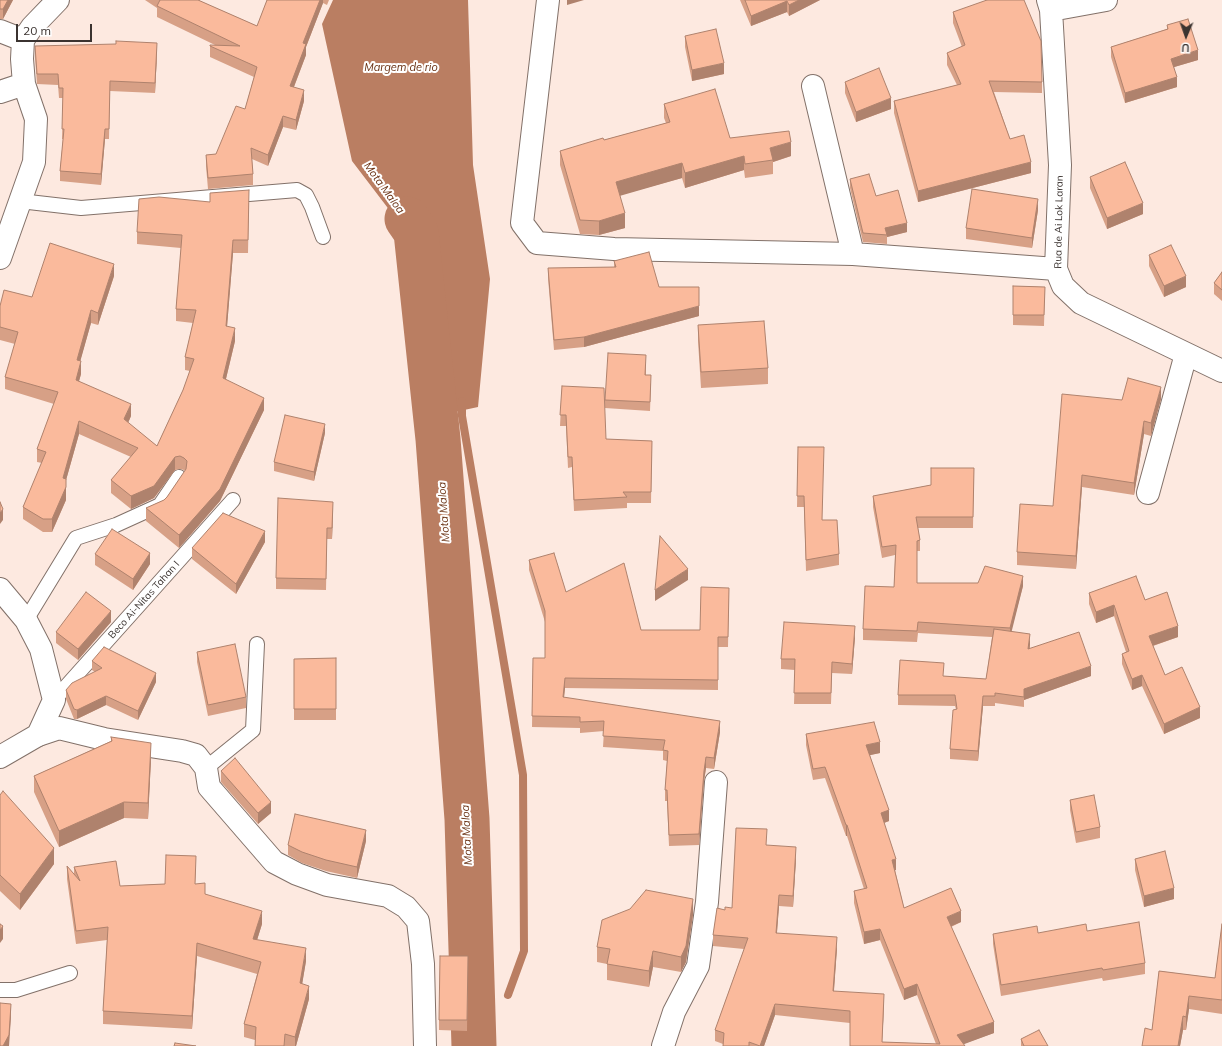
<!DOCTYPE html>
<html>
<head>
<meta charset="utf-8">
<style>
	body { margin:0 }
	#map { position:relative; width:1222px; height:1046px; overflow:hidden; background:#fde9e0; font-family:Mulish,sans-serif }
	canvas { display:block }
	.north { position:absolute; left:1166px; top:16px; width:40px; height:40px; -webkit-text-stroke:3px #fff; paint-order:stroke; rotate:182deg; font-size:11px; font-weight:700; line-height:16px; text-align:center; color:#3b3330 }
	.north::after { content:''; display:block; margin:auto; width:14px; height:18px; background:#3b3330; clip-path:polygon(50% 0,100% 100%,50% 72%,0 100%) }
	.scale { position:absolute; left:16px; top:24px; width:76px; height:18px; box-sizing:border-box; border:2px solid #3b3330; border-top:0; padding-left:5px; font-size:12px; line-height:14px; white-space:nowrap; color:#3b3330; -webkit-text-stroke:3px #fff; paint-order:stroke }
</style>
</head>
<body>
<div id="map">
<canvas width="1222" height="1046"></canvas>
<div class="north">U</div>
<div class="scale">20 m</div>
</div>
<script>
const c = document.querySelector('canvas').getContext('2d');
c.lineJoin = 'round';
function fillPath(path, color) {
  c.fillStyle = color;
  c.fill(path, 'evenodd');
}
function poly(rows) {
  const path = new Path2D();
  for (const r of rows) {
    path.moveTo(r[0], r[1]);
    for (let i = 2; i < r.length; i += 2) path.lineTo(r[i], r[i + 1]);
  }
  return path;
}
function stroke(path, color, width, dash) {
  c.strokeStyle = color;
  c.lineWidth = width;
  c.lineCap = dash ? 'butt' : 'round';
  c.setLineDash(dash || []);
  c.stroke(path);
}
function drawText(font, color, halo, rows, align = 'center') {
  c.font = font + ' Mulish,sans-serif';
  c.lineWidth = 4;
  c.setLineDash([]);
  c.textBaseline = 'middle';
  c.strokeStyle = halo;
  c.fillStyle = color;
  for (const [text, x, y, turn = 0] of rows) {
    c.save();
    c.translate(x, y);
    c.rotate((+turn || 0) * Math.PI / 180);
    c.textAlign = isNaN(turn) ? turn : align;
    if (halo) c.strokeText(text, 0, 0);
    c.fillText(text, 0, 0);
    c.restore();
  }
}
fillPath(poly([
	[333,0,468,0,473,165,490,279,478,407,450,413,413,241,352,161,322,24]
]), '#ba7e62');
stroke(poly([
	[462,401,462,416,523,775,524,951,508,995]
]), '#ba7e62', 8);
stroke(poly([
	[407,219,416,232,438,439,467,819,474,1046]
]), '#ba7e62', 45);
const service = poly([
	[20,201,81,208,297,190,306,195,312,207,323,237],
	[26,620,76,538,116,525,160,505,179,477],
	[54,700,233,500],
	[206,768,253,730,257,644],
	[0,990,16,990,70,973]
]);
const minor = poly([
	[548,0,522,223,537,243,614,249,853,254,1056,269],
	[1048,0,1051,10,1060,165,1056,269,1063,286,1081,303,1222,371],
	[1051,10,1106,0],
	[0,31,23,40],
	[813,86,853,254],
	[0,92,24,84],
	[0,258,34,162,36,119,24,84,22,59,23,40,32,27,58,0],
	[1148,493,1186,354],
	[0,589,26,620,41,649,54,700,38,735,0,757],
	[663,1046,674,1012,698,966,707,902,716,782]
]);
const tertiary = poly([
	[38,735,59,728,104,739,182,751,196,755,206,768,209,787,274,862,297,874,327,885,388,896,406,907,418,921,423,964,425,1046]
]);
stroke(service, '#827169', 16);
stroke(minor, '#827169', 24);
stroke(tertiary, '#827169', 24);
stroke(service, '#fff', 14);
stroke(minor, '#fff', 22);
stroke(tertiary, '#fff', 22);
fillPath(poly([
	[0,0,13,0,3,19,0,19],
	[145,0,200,0,200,1,257,26,267,0,329,0,327,5,323,3,306,47,306,55,294,87,304,101,296,130,283,127,268,166,252,159,253,174,253,185,208,189,206,166,206,155,216,154,245,109,254,77,210,57,210,46,215,45,157,17,157,8],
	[740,0,820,0,789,16,787,12,751,26],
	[953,12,1042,82,1042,93,994,92,1010,139,1031,173,918,202,894,113,894,101,957,85,947,65,947,53,962,47,953,23],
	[1167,25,1198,60,1174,67,1177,87,1125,103,1111,57,1111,47,1167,29],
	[685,36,724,74,692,81,685,47],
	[35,46,157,53,155,93,110,91,109,139,105,139,101,185,60,181,60,171,63,139,62,139,63,98,59,98,58,85,37,84,35,57],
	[845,82,891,109,856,122,845,93],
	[664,104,730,138,791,156,773,162,773,174,745,178,744,170,685,188,682,178,620,195,625,228,599,235,580,234,560,165,560,151,604,140,666,123,664,118],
	[1090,177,1143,214,1107,229,1090,188],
	[850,179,876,196,907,232,887,237,887,244,863,242,850,188],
	[210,193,249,203,248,253,233,253,227,327,235,341,226,379,264,410,220,501,179,548,146,521,146,508,164,500,167,497,185,471,184,470,180,469,175,470,154,498,131,509,111,493,111,480,131,457,79,434,66,480,66,500,52,532,43,532,23,519,23,507,42,463,37,462,37,449,54,404,5,389,5,377,15,344,0,340,0,306,114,276,98,325,91,323,80,361,81,374,79,381,131,416,128,423,157,446,183,390,190,371,185,370,185,357,193,323,176,321,176,309,181,248,137,244,137,232,210,202],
	[1038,210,1032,248,966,239,966,228],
	[1149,255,1186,287,1164,297,1149,266],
	[614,261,699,316,584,347,554,350,548,278,548,268,614,267],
	[1222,272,1222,301,1214,294,1214,283],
	[1013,286,1045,287,1044,326,1013,325],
	[698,325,768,368,768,384,701,388,698,341],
	[646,364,646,375,651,384,650,411,605,408,605,400],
	[562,386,606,439,652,441,651,503,627,503,627,508,574,511,572,467,568,468,566,426,560,426],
	[1161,399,1151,436,1144,434,1134,495,1082,487,1076,569,1017,565,1017,552,1053,506,1122,400],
	[325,433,314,481,274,471,274,462],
	[798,447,822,520,839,554,839,565,806,571,804,507,797,507],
	[974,468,973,528,918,528,920,540,920,551,917,551,917,583,1023,586,1011,631,1030,644,1030,649,1091,676,1024,700,1024,707,995,703,995,706,983,706,978,761,950,759,950,749,956,709,955,706,898,705,898,695,944,676,986,679,992,637,918,633,917,642,863,640,863,629,894,587,895,555,882,558,873,507,873,496,931,485],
	[333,513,332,539,327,539,326,590,276,589,276,578],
	[265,542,236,594,192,559,192,548],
	[95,554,150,564,133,590,95,565],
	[529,560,566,592,641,630,700,630,729,588,728,647,718,647,718,690,565,688,564,697,720,732,714,769,706,768,704,781,699,845,669,846,667,801,665,801,665,790,667,761,663,760,663,751,603,747,604,731,580,733,580,728,532,727,533,658,545,658,545,622,529,570],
	[1089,593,1145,600,1178,637,1153,646,1165,675,1200,718,1164,734,1142,686,1132,690,1122,664,1122,654,1126,652,1114,616,1096,623,1089,604],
	[111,622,78,660,56,643,56,632],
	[855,637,852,674,832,673,831,704,794,704,795,670,781,669,781,659],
	[197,652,246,697,246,708,208,716,197,662],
	[336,658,336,720,294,720,294,659],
	[92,661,156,682,138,720,106,705,77,719,74,719,66,699,66,690,95,672,92,670],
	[806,734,880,753,870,755,889,821,884,823,896,870,895,870,904,908,961,922,951,927,994,1033,963,1044,850,1046,850,1023,775,1015,764,1046,723,1046,723,1044,715,1041,715,1030,744,949,713,946,713,935,725,910,732,908,766,845,796,859,793,907,779,906,777,933,837,948,834,991,884,1005,882,1042,936,1044,917,995,904,1000,880,940,864,944,854,903,854,891,864,889,847,836,846,836,825,778,813,780,806,745],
	[111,737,151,759,148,819,124,818,59,847,34,792,34,776,111,741],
	[221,771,271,813,258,824,221,782],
	[0,795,54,864,20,910,0,891],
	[1070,800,1100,827,1100,838,1076,843,1070,810],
	[366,841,357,878,326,871,302,863,288,855,288,845],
	[1135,859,1174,899,1144,907,1135,870],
	[67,866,74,874,74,867,120,886,165,884,196,869,195,884,205,894,262,924,257,940,306,961,302,984,309,999,296,1046,255,1046,255,1040,244,1037,244,1024,257,974,197,956,192,1029,103,1024,103,1011,107,940,76,944,67,879],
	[693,915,686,962,681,972,653,967,649,987,607,980,607,964,597,962,597,947],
	[1222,924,1222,1014,1189,1009,1186,1030,1183,1030,1180,1046,1152,1030,1159,971,1215,978],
	[1087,931,1145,963,1145,974,1103,981,1102,978,1001,996,993,944,993,934,1038,933],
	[468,956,467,1031,439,1030,439,1020],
	[1021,1039,1048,1046,1021,1046]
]), '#d7a086');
fillPath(poly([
	[8,0,13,0,3,19,3,9],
	[320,0,323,0,323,3,306,47,306,55,290,97,290,86,303,43],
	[567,0,584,0,567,5],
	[799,0,820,0,789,16,789,5],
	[787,1,787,12,751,26,751,16],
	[157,43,157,53,155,93,155,83],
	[1198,50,1198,60,1171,68,1171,59],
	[724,63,724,74,692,81,692,70],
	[1177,77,1177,87,1125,103,1125,93],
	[304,90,304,101,296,130,296,120],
	[891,98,891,109,856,122,856,112],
	[283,116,283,127,268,166,268,155],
	[105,129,105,139,101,185,101,174],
	[791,142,791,156,773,162,770,148],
	[744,156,744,170,685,188,685,173],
	[1031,162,1031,173,918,202,918,191],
	[682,163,682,178,616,197,616,182],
	[1038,199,1038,210,1032,248,1032,238],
	[1143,203,1143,214,1107,229,1107,218],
	[625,213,625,228,599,235,599,221],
	[907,223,907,232,887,237,887,235,885,228],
	[233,240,233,253,226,339,226,326],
	[114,264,114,276,98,325,98,313],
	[1186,276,1186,287,1164,297,1164,286],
	[699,306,699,316,584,347,584,337],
	[91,310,91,323,77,373,77,360],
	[235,328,235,341,223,391,223,378],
	[81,361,81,374,76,392,76,380],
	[1161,387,1161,399,1151,436,1151,423],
	[264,398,264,410,220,501,179,548,179,535],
	[131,404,131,416,124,432,124,419],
	[79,421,79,434,63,491,63,478],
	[1144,421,1144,434,1134,495,1134,483],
	[325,424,325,433,314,481,314,472],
	[175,457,175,470,154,498,131,509,131,496],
	[1082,475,1082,487,1076,569,1076,556],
	[66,487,66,500,52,532,52,519],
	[333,502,333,513,332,539,332,528],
	[3,509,3,520,0,524,0,513],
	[265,531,265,542,236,594,236,584],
	[150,553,150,564,133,590,133,579],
	[688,569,688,580,655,601,655,590],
	[1023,576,1023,586,1010,638,1010,628],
	[1114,605,1114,616,1096,623,1096,612],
	[111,611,111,622,78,660,78,649],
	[855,626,855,637,852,674,852,664],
	[1178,626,1178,637,1149,647,1149,636],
	[1030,634,1030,644,1028,660,1028,649],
	[1091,666,1091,676,1024,700,1024,707,1024,689],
	[156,673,156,682,138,720,138,711],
	[1142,675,1142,686,1132,690,1132,679],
	[565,678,565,688,563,707,563,697],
	[106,696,106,705,77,719,77,710],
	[983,696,983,706,978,761,978,751],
	[1200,707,1200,718,1164,734,1164,724],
	[720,721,720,732,714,769,714,758],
	[880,742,880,753,866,756,866,745],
	[151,743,151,759,148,819,148,803],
	[706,757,706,768,704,781,699,845,699,834,704,771],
	[124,802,124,818,59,847,59,831],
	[271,802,271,813,258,824,258,813],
	[889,810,889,821,881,824,881,813],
	[846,825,847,825,847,836,846,836],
	[366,830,366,841,357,878,357,867],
	[796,847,796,859,793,907,793,896],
	[54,848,54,864,20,910,20,894],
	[896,859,896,870,892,871,892,860],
	[1174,888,1174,899,1144,907,1144,896],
	[779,895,779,906,776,944,776,933],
	[693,899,693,915,686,962,681,972,681,957],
	[262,911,262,924,253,953,253,939],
	[961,911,961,922,947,928,947,917],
	[3,926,3,939,0,943,0,930],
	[880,929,880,940,864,944,864,932],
	[837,937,837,948,833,1002,833,991],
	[197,943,197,956,192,1029,192,1016],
	[306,948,306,961,300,997,300,983],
	[653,951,653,967,649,987,649,971],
	[917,984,917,995,904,1000,904,989],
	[309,986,309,999,296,1046,295,1046,295,1037],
	[884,994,884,1005,882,1046],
	[1189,996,1189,1009,1186,1030,1186,1017],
	[11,1004,11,1017,9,1046,3,1046],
	[775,1004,775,1015,764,1046,760,1046],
	[1183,1016,1183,1030,1180,1046,1178,1046],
	[994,1022,994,1033,959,1046,957,1035]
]), '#af826d');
const building = poly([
	[0,0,8,0,3,9,0,9,0,0],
	[160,0,198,0,257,26,267,0,320,0,303,43,306,44,290,86,304,90,296,120,283,116,268,155,251,148,253,174,208,178,206,155,216,154,236,106,245,109,257,67,210,46,210,45,240,46,157,6,160,0],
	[745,0,799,0,789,5,787,1,751,16,745,0],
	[987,0,1024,0,1041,41,1042,82,989,81,1010,139,1024,135,1031,162,918,191,894,101,961,84,947,53,965,45,953,12,987,0],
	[1188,19,1198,50,1171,59,1177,77,1125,93,1111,47,1168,29,1167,25,1188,19],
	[716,29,724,63,692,70,685,36,716,29],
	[116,41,157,43,155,83,110,81,109,129,105,129,101,174,60,171,64,129,62,129,63,88,59,88,58,74,37,74,35,46,116,44,116,41],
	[879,68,891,98,856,112,845,82,879,68],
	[715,89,730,138,789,131,791,142,770,148,773,160,745,164,744,156,685,173,682,163,616,182,625,213,599,221,580,220,560,151,603,138,604,140,670,122,664,104,715,89],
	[1125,162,1143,203,1107,218,1090,177,1125,162],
	[869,174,876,196,898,190,907,223,885,228,887,235,863,233,850,179,869,174],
	[972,189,1038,199,1032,238,966,228,972,189],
	[249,190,248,240,233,240,226,326,235,328,223,378,264,398,220,489,179,535,146,508,164,500,167,497,186,469,187,461,184,458,180,456,175,457,154,486,131,496,111,480,138,448,79,421,63,478,66,479,66,487,52,519,43,519,23,507,46,452,37,449,58,392,5,377,18,332,0,327,0,306,4,290,32,297,50,243,114,264,98,313,91,310,77,360,81,361,76,380,131,404,124,419,157,446,183,390,194,359,185,357,196,310,176,309,182,235,137,232,139,199,159,197,210,202,210,193,249,190],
	[1171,245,1186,276,1164,286,1149,255,1171,245],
	[649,252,659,287,699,287,699,306,584,337,554,340,548,268,616,267,614,261,649,252],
	[1222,272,1222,290,1214,283,1222,272],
	[1013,286,1045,287,1044,315,1013,315,1013,286],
	[764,321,768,368,701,372,698,325,764,321],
	[608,353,646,355,645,375,651,375,650,402,605,400,608,353],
	[1128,378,1161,387,1151,423,1144,421,1134,483,1082,475,1076,556,1017,552,1020,504,1053,506,1062,394,1122,400,1128,378],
	[562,386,604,388,606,439,652,441,651,492,623,492,627,497,574,500,572,457,568,457,566,415,560,415,562,386],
	[285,415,325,424,314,472,274,462,285,415],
	[798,447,824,447,822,520,837,520,839,554,806,560,804,496,797,496,798,447],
	[931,468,974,468,973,517,916,517,920,540,917,541,917,583,978,583,985,566,1023,576,1010,628,918,622,917,631,863,629,865,586,894,587,896,545,882,547,873,496,931,485,931,468],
	[278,498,333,502,332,528,327,528,326,579,276,578,278,498],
	[0,502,3,509,0,513,0,502],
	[223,513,265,531,236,584,192,548,223,513],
	[112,529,150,553,133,579,95,554,112,529],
	[660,536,688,569,655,590,660,536],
	[554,553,566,592,624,563,641,630,700,630,701,587,729,588,728,637,718,637,718,680,565,678,563,697,720,721,714,758,706,757,704,771,699,834,669,835,667,790,665,790,668,751,663,750,665,740,603,736,604,721,580,722,580,717,532,716,533,658,545,658,545,611,529,560,554,553],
	[1136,576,1145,600,1167,592,1178,626,1149,636,1165,675,1182,667,1200,707,1164,724,1142,675,1132,679,1122,654,1129,651,1114,605,1096,612,1089,593,1136,576],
	[86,592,111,611,78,649,56,632,86,592],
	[784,622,855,626,852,664,832,662,831,693,794,693,795,659,781,659,784,622],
	[994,629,1030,634,1028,649,1079,632,1091,666,1024,689,1024,697,995,693,995,696,983,696,978,751,950,749,953,710,957,709,955,695,898,695,900,660,944,663,943,676,986,679,994,629],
	[235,644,246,697,208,705,197,652,235,644],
	[104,647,156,673,138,711,106,696,77,710,74,709,66,690,72,683,102,668,92,661,104,647],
	[336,658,336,709,294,709,294,659,336,658],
	[874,722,880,742,866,745,889,810,881,813,896,859,892,860,904,908,951,888,961,911,947,917,994,1022,957,1035,965,1046,850,1046,850,1011,775,1004,760,1046,749,1042,749,1046,723,1046,724,1033,715,1030,748,938,713,935,717,908,725,910,725,907,732,908,736,828,767,829,766,845,796,847,793,896,779,895,776,933,837,937,833,991,884,994,882,1042,940,1044,917,984,904,989,880,929,864,932,854,891,867,888,847,825,846,825,825,767,813,769,806,734,874,722],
	[111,737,151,743,148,803,124,802,59,831,34,776,112,741,111,737],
	[235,758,271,802,258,813,221,771,235,758],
	[3,791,54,848,20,894,0,875,0,795,3,791],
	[1094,795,1100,827,1076,832,1070,800,1094,795],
	[295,814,366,830,357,867,326,860,302,852,288,845,295,814],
	[1165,851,1174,888,1144,896,1135,859,1165,851],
	[166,855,196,856,195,884,205,883,205,894,262,911,253,939,306,948,300,983,309,986,295,1037,285,1034,284,1046,255,1046,256,1027,244,1024,261,962,197,943,192,1016,103,1011,108,927,76,931,67,866,80,881,74,867,116,861,120,886,165,884,166,855],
	[646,890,693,899,686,946,681,957,653,951,649,971,607,964,610,949,597,947,602,920,630,909,646,890],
	[1139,922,1145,963,1103,970,1102,968,1001,985,993,934,1037,926,1038,933,1086,924,1087,931,1139,922],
	[0,924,3,926,0,930,0,924],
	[1222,924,1222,1000,1189,996,1186,1017,1183,1016,1178,1046,1142,1046,1145,1028,1152,1030,1159,971,1215,978,1222,924],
	[440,956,468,956,467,1020,439,1020,440,956],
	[0,1003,11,1004,9,1035,3,1046,0,1046,0,1003],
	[1039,1030,1048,1046,1024,1046,1021,1039,1039,1030],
	[175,1043,196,1046,174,1046,175,1043]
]);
fillPath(building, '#faba9c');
stroke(building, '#af826d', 1);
drawText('10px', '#3b3330', '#fff', [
	["Rua de Ai Lok Laran",1059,222,-89],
	["Beco Ai-Nitas Tahan I",144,600,-48]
]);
drawText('italic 11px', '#693012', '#fff', [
	["Margem de rio",401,68],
	["Mota Maloa",384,188,54],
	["Mota Maloa",444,512,-94],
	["Mota Maloa",467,835,-93]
]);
</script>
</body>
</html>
